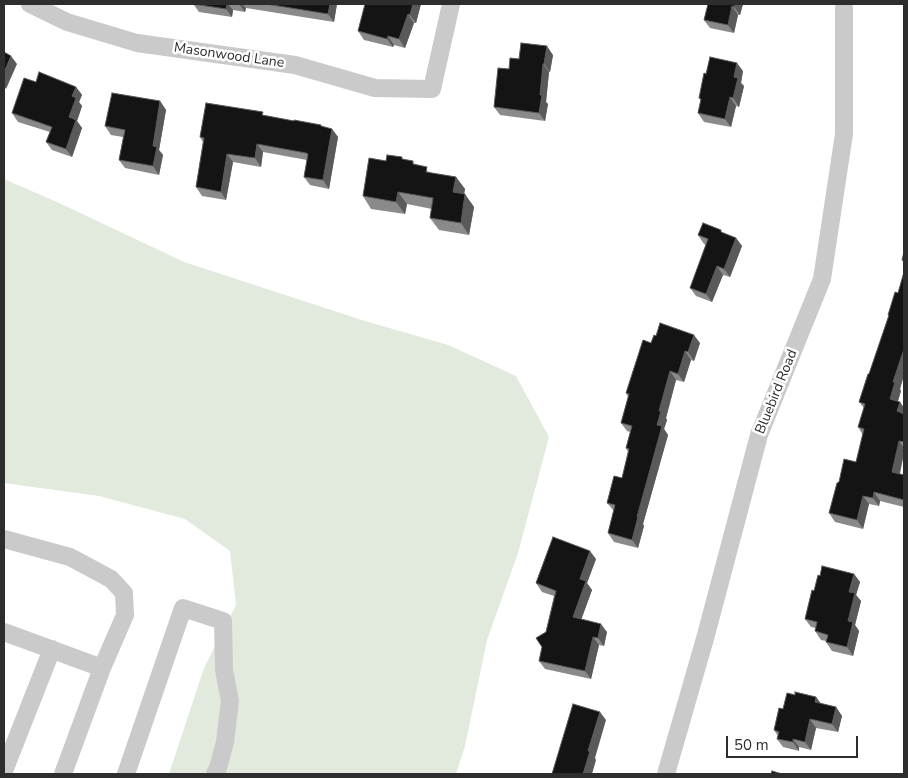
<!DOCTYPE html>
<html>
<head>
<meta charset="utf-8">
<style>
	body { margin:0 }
	#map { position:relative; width:908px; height:778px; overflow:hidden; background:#fff; font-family:"Nunito Sans",sans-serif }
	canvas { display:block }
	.frame { position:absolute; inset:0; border:5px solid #2d2d2d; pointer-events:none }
	.scale { position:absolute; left:726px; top:736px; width:132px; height:22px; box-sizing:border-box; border:2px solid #2d2d2d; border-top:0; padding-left:6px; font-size:15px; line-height:18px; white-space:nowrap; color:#2d2d2d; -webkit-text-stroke:4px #fff; paint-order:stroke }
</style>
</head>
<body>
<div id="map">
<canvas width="908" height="778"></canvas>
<div class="frame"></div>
<div class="scale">50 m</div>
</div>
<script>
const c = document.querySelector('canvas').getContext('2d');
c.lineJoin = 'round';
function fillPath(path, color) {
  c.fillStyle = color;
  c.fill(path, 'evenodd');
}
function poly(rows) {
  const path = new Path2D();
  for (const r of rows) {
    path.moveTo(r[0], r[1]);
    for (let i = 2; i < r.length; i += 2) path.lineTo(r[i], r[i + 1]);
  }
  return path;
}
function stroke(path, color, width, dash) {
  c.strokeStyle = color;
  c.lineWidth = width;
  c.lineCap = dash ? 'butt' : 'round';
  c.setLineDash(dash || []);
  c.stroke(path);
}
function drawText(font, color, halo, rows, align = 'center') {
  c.font = font + ' "Nunito Sans",sans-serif';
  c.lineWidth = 5;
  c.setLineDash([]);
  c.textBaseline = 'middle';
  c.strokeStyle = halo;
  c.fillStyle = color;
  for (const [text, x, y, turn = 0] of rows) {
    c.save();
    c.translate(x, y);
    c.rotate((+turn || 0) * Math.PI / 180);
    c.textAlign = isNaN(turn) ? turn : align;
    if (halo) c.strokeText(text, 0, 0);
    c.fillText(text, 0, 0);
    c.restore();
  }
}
fillPath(poly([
	[4,179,57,202,184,262,365,321,448,345,516,376,549,437,518,553,487,640,465,746,456,774,169,774,204,668,236,605,230,551,185,519,99,496,4,483]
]), '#e1eadc');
stroke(poly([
	[30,4,67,22,137,43,295,65,375,88,432,89,451,4],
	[4,539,70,557,111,579,124,593,125,615,102,668],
	[4,632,102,668,63,774],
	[4,771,52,649],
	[126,774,183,608,223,621,224,670,230,701,225,742,218,768,215,774],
	[666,774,706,635,759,435,822,279,844,134,844,4]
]), '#cacaca', 18);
fillPath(poly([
	[189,4,337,4,334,22,246,8,245,12,233,10,232,17,199,12,194,5],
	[365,4,421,4,416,23,414,23,405,48,394,45,393,47,364,40,358,31],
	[708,4,743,4,740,15,738,15,734,33,710,28,704,20],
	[553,55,550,72,549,72,546,102,548,104,545,121,500,115,494,107,509,69,519,59],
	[743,71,741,83,744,86,739,107,736,106,731,127,704,122,698,113,701,100,699,98,706,74],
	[36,82,76,87,82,95,79,102,82,106,77,121,82,128,72,157,52,150,46,142,50,132,18,122,12,113],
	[160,101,166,110,159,150,163,155,159,175,125,168,119,160,123,137,111,135,105,126],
	[264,115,332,129,338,137,329,189,310,185,304,177,307,160,263,152,261,167,233,162,226,200,202,196,196,187,203,142,200,137],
	[403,159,416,165,431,173,456,177,465,189,464,194,474,207,469,235,439,230,430,218,432,209,407,204,405,214,371,209,363,196,386,161],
	[724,233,736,238,742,246,730,277,723,275,712,302,696,296,690,288,706,245,704,244,698,235],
	[904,272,904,375,900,389,901,391,898,401,900,402,904,408,904,453,900,474,904,475,904,507,880,501,879,506,869,504,863,529,835,522,829,513,839,482,856,462,863,435,858,427,864,408,859,402,889,316,888,315,898,293],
	[651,343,700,343,694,361,691,360,684,382,676,380,666,418,667,420,664,429,668,435,643,524,644,526,638,548,614,542,608,533,614,511,607,503,622,478,628,452,626,448,630,432,627,431,621,423,628,397,626,393],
	[596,559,587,583,592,590,581,619,607,632,604,646,599,645,591,679,545,669,539,661,554,596,542,592,536,583],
	[854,574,860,582,856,595,861,601,855,625,859,631,853,656,832,651,826,642,826,641,821,640,815,631,816,628,811,627,805,619,814,591,820,576],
	[795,695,816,697,821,704,836,707,842,716,838,732,816,728,811,750,799,747,799,751,783,747,777,739,778,736,774,730,783,709]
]), '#8a8a8a');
fillPath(poly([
	[227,4,228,4,233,10,232,17,226,9],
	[239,4,242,4,246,8,245,12],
	[330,4,337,4,334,22,328,14],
	[413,4,421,4,416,23,410,15],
	[735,4,743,4,740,15,734,7],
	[732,6,738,15,734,33,728,25],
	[408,14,414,23,405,48,399,39],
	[388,36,394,45,393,47,387,39],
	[547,46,553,55,550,72,544,64],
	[11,56,17,64,6,89,4,86,4,73],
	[737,63,743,71,741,83,744,86,739,107,733,98,734,77],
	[543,64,549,72,546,102,548,104,545,121,539,113],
	[76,87,82,95,79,102,82,106,77,121,82,128,72,157,66,149,72,96],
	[730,97,736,106,731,127,725,119],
	[160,101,166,110,159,150,163,155,159,175,153,166,153,146],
	[332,129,338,137,329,189,323,180],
	[257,144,263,152,261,167,255,158],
	[227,154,233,162,226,200,221,192],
	[456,177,465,189,462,205,453,192],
	[398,192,407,204,405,214,396,202],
	[465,194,474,207,469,235,461,223],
	[736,238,742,246,730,277,724,269],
	[717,266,723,275,712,302,706,294],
	[694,335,700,343,694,361,688,352],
	[904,349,904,375,900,389,901,391,896,407,890,399,893,382],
	[685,351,691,360,684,382,678,374],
	[670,371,676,380,666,418,667,420,664,429,668,435,643,524,644,526,638,548,632,540,659,411],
	[900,402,904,408,904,416,897,411],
	[899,441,904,448,904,453,898,481,892,472],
	[874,492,880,501,879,506,873,498],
	[863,496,869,504,863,529,857,520],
	[590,551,596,559,587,583,592,590,579,626,573,617,580,579],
	[854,574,860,582,856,595,861,601,855,625,859,631,853,656,847,647,849,592],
	[601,624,607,632,604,646,598,638],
	[593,637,599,645,591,679,585,671],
	[816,697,822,705,815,702],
	[836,707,842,716,838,732,832,724],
	[600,712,606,720,595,758,596,760,592,774,583,774,588,751],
	[810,719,816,728,811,750,805,742],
	[793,739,799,747,799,751,793,742]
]), '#5a5a5a');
const building = poly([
	[193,4,227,4,226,9,193,4],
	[266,4,330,4,328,14,266,4],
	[365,4,413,4,410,15,408,14,399,39,388,36,387,39,358,31,365,4],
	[708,4,735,4,734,7,732,6,728,25,704,20,708,4],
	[521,43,547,46,544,64,543,64,540,95,542,95,539,113,494,107,498,68,509,69,510,58,519,59,521,43],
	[4,52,11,56,4,73,4,52],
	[710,57,737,63,734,77,738,78,733,98,730,97,725,119,698,113,701,99,699,98,704,73,706,74,710,57],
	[39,72,76,87,72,96,76,98,69,117,76,120,66,149,46,142,52,127,12,113,24,78,36,82,39,72],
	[112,93,160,101,153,146,157,147,153,166,119,160,125,130,105,126,112,93],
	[206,103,263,112,262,115,294,121,294,120,321,125,321,126,332,129,323,180,304,177,308,154,306,153,257,144,255,158,227,154,221,192,196,187,204,138,200,137,206,103],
	[387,155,402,157,402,159,413,161,413,164,427,167,426,172,456,177,453,192,465,194,461,223,430,218,433,198,398,192,396,202,363,196,369,158,386,161,387,155],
	[703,223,721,230,721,232,736,238,724,269,717,266,706,294,690,288,708,239,698,235,703,223],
	[904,252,904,261,902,260,904,252],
	[904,272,904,349,893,382,895,382,890,399,900,402,897,411,904,414,904,442,899,441,892,472,904,475,904,500,874,492,873,498,863,496,857,520,829,513,837,483,839,482,844,459,856,462,864,429,858,427,865,404,859,402,868,374,869,374,889,315,888,315,895,292,898,293,904,272],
	[660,323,694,335,688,352,685,351,678,374,670,371,659,411,661,411,657,425,662,426,637,517,638,517,632,540,608,533,615,505,607,503,614,476,622,478,629,449,626,448,632,426,621,423,629,394,626,393,643,340,651,343,654,335,656,336,660,323],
	[553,537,590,551,580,579,586,581,573,617,601,624,598,638,593,637,585,671,539,661,542,647,536,638,546,632,556,591,536,583,553,537],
	[822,566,854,574,849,592,855,593,848,621,853,622,847,647,826,642,828,635,815,631,817,622,805,619,812,590,814,591,818,575,820,576,822,566],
	[795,692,816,697,815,702,836,707,832,724,810,719,805,742,793,739,793,742,777,739,779,732,774,730,779,708,783,709,787,693,795,695,795,692],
	[573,704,600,712,588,751,590,751,584,771,583,774,552,774,573,704],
	[772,771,782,774,771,774,772,771]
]);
fillPath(building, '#141414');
stroke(building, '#5a5a5a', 1);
drawText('14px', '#2d2d2d', '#fff', [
	["Masonwood Lane",229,56,8],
	["Bluebird Road",777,392,-68]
]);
</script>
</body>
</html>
